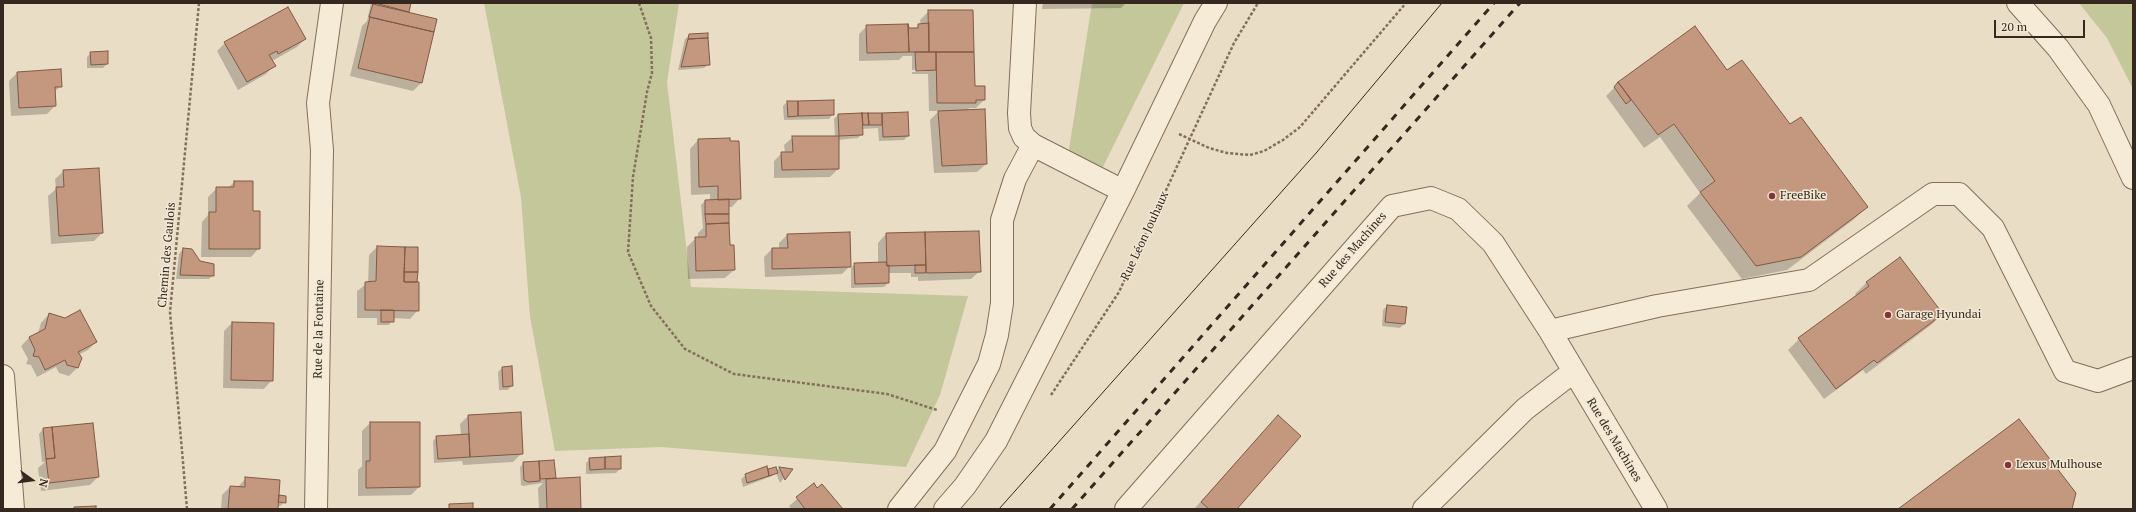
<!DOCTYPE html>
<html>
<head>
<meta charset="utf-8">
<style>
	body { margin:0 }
	#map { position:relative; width:2136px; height:512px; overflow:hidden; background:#eaddc5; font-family:"PT Serif",serif }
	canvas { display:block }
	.frame { position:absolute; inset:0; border:4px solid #34281f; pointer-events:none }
	.north { position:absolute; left:12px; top:460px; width:40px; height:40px; -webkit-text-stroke:3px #f2e8d3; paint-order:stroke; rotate:104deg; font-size:11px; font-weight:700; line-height:16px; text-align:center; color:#34281f }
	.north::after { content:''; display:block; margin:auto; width:14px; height:18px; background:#34281f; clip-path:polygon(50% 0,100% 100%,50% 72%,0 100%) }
	.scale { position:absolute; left:1994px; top:20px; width:91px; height:18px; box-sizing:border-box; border:2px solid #34281f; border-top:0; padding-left:5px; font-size:12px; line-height:14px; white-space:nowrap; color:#34281f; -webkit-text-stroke:3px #f2e8d3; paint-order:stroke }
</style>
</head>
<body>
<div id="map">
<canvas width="2136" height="512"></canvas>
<div class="frame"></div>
<div class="north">N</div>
<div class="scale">20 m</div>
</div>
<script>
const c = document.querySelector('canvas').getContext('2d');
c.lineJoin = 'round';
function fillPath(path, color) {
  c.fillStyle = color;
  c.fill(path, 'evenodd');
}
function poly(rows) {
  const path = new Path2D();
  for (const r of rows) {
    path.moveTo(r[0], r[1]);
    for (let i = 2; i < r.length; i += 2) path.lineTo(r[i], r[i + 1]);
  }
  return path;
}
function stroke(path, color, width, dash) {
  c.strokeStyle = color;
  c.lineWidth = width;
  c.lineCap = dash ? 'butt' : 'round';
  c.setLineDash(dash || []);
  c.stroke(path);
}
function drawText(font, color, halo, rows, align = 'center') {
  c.font = font + ' "PT Serif",serif';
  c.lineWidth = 3;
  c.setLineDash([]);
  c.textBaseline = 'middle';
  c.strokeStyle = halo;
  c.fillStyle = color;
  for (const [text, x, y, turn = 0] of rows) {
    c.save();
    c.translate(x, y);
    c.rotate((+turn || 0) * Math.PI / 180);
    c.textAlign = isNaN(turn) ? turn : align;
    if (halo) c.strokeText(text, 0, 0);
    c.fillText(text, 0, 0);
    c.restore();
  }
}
fillPath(poly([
	[484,3,679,3,667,82,691,287,968,296,940,395,906,467,661,447,555,451,530,317,521,197],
	[1092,3,1184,3,1098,177,1067,162],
	[2079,3,2133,3,2133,89,2107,38]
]), '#c4c79a');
fillPath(poly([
	[371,3,410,3,408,13,422,82,413,91,350,76,362,26,367,21],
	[1043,3,1126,3,1121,8,1042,9],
	[929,11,974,87,984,100,976,108,969,108,967,111,986,164,977,172,934,173,930,120,939,111,929,111,928,74,912,74,912,72,928,71,928,69,912,70,912,56,903,56,899,60,859,61,859,34,867,26,914,29,921,25,920,20],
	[690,35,709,64,704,68,678,70,685,39],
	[305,39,297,47,272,61,274,66,266,74,238,90,217,51,225,43],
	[91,53,107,64,103,68,87,68,87,57],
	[1727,72,1867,207,1853,220,1787,270,1742,279,1687,206,1700,193,1660,137,1644,148,1606,96,1619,83],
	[17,73,61,86,54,92,55,106,47,114,11,116,9,81],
	[787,102,833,114,829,119,784,120,783,106],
	[907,113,908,136,904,140,879,141,878,128,862,129,862,134,858,138,838,140,838,169,830,177,774,178,774,161,782,153,785,153,784,145,793,137,835,137,834,119,838,115],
	[698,140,740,198,732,207,728,207,729,246,734,270,725,278,688,279,687,247,696,238,698,238,698,233,703,228,701,205,705,201,710,201,710,194,691,195,690,149],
	[64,171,102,233,94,241,51,244,48,196,56,189,55,179],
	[234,182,252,212,259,248,251,257,201,257,202,222,208,215,208,197,217,188,228,188],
	[886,234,980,271,971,279,918,281,918,277,911,277,911,273,888,273,888,283,884,287,851,288,851,268,855,264,878,263,878,243],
	[925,260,927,265,927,274,925,274],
	[787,235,850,266,842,274,765,277,764,257,772,249,779,249,779,243],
	[377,247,416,282,418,310,410,319,393,318,389,325,377,325,377,318,357,318,357,291,368,283,369,255],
	[183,249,213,275,209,279,176,279,179,254],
	[1900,258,1942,314,1931,325,1866,374,1863,370,1824,399,1788,350,1799,339,1857,296,1855,294,1866,283],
	[1387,306,1404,324,1400,328,1382,326,1383,310],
	[49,314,96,342,88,350,78,355,81,358,77,368,69,376,59,373,56,367,37,377,31,365,26,364,28,359,21,346,29,338,38,333,41,323],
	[232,323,272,380,264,389,223,388,224,331],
	[502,368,512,385,508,390,499,390,498,372],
	[468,416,522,453,513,462,463,465,462,461,434,463,433,441,437,437,461,435,460,424],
	[370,423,419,423,419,487,411,495,358,496,358,470,362,466,362,431],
	[1270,424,1235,509,1194,509],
	[43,429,98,477,90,485,41,491,38,468,45,462,42,462,39,434],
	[590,459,620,469,616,473,586,474,586,463],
	[553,461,555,478,553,480,580,509,539,509,538,488,543,483,523,486,521,485,520,467,524,463],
	[775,468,776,471,779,468,791,469,780,483,776,473,772,476,743,487,741,479,746,475],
	[246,478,278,496,285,502,280,506,277,506,277,509,221,509,222,495,230,487,237,488],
	[813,485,817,489,841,509,791,509,789,506]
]), '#0003');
const building = poly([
	[375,3,411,3,409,12,375,3],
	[373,4,437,19,434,32,369,17,373,4],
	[288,7,306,39,278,54,277,51,269,55,276,66,247,82,224,42,288,7],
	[928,10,973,10,974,52,929,52,928,10],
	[370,17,434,32,422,83,358,68,370,17],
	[929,23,929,52,909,52,908,24,909,28,918,28,918,24,929,23],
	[908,24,909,52,867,53,866,25,908,24],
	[1695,26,1727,70,1742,60,1790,124,1801,117,1868,207,1801,257,1756,266,1700,192,1715,181,1674,124,1658,135,1618,82,1695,26],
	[708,33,708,38,688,39,689,34,708,33],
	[708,38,710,65,681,67,688,39,708,38],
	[108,51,108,64,91,65,90,52,108,51],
	[915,52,936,52,936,70,916,71,915,52],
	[936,52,974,52,975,86,985,86,985,100,976,100,976,103,937,103,936,52],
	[61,69,62,87,55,87,56,106,19,108,17,72,61,69],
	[1618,82,1631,100,1626,104,1614,87,1618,82],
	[834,100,834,115,798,116,798,101,834,100],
	[787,101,798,101,798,116,788,117,787,101],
	[985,109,987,164,942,166,938,111,985,109],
	[908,112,909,136,883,137,882,113,908,112],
	[862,113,868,113,869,125,863,125,862,113],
	[862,113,863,135,839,136,838,114,862,113],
	[868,113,882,113,882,125,869,125,868,113],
	[792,136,839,136,839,169,782,170,781,152,793,152,792,136],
	[730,138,730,141,739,141,741,199,718,200,718,186,699,187,698,139,730,138],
	[99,168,103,233,59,236,56,187,64,187,63,170,99,168],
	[234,181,253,181,253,211,260,211,260,249,209,249,209,212,216,212,216,187,234,187,234,181],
	[729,199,729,214,705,214,705,200,729,199],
	[705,214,729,214,729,223,706,224,705,214],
	[729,223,730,245,734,245,735,270,696,271,695,237,706,237,706,224,729,223],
	[979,231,981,272,926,273,925,232,979,231],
	[850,232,851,267,772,269,772,248,788,248,787,234,850,232],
	[925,232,926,265,887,266,886,233,925,232],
	[377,246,405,247,404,282,419,282,419,311,365,310,365,282,376,281,377,246],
	[405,247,418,247,418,272,404,272,405,247],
	[183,248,192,249,200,261,214,264,214,276,180,275,183,248],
	[1900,257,1943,314,1877,363,1874,360,1836,389,1798,338,1869,286,1866,282,1900,257],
	[886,262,887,266,889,265,889,283,855,284,854,263,886,262],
	[915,265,926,265,926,273,915,273,915,265],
	[404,272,418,272,417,282,404,282,404,272],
	[1387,305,1407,307,1405,324,1385,322,1387,305],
	[80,310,97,342,78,352,82,358,78,368,67,365,65,360,45,370,39,357,33,356,35,350,29,337,45,329,49,313,65,318,80,310],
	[381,310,394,310,394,322,381,322,381,310],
	[232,322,274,323,273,381,231,380,232,322],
	[512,366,513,386,503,387,502,367,512,366],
	[521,412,523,454,470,457,468,415,521,412],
	[1278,415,1301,436,1237,509,1209,509,1201,502,1278,415],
	[2019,419,2076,493,2072,509,1898,509,2019,419],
	[370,422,420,422,420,487,366,488,366,461,370,461,370,422],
	[93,423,99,477,49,483,46,459,55,458,52,427,93,423],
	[52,427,55,458,46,459,43,428,52,427],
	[469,434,470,457,438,459,436,436,469,434],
	[621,456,621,469,605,469,605,457,621,456],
	[605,457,605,469,590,470,589,458,605,457],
	[554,460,556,478,540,479,539,461,554,460],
	[539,461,540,481,528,482,524,480,523,462,539,461],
	[767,466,769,476,747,483,745,474,767,466],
	[776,467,778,473,769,476,768,469,776,467],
	[779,467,793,469,785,480,779,467],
	[245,477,280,480,278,509,228,509,230,486,245,487,245,477],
	[580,477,581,509,547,509,546,479,580,477],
	[814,483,817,488,822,484,843,509,805,509,796,497,814,483],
	[279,495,286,496,286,503,278,502,279,495],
	[473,503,473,509,449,509,449,504,473,503],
	[96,506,96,509,74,509,74,507,96,506]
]);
fillPath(building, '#c4987e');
stroke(building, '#805945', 1);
const minor = poly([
	[1025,3,1019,113,1020,128,1024,137,1033,145,1123,191],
	[2018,3,2058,48,2099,105,2133,178],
	[1550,331,1657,306,1809,280,1933,194,1959,194,1993,228,2065,371,2098,381,2133,368],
	[3,376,13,509],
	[316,509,322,150,318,103,332,3],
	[899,509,945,451,989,364,997,335,1002,303,1002,220,1015,179,1033,145],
	[945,509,965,486,996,441,1123,191,1205,21,1216,3],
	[1126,509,1392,206,1431,198,1458,209,1493,243,1550,331,1656,509],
	[1424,509,1525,409,1573,372]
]);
stroke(minor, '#836f5c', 24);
stroke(poly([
	[639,3,651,38,652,73,647,92,633,177,628,252,651,306,685,349,734,374,887,394,937,410],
	[1179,134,1209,148,1227,153,1250,155,1264,151,1283,140,1300,127,1406,3],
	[1051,395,1119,292,1234,43,1258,3],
	[187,509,170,312,199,3]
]), '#836f5c', 2.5, [3, 2]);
stroke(minor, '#f5ebd7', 22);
stroke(poly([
	[999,509,1317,152,1442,3]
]), '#34281f', 1);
stroke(poly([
	[1050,509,1494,3],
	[1072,509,1520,3]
]), '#34281f', 3, [7, 7]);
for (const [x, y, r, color] of [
	[1772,196,4,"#8c3237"],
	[1888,315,4,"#8c3237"],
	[2008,465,4,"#8c3237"]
]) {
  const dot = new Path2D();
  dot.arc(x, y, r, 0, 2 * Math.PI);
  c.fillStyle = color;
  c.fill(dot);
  stroke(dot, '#f2e8d3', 1.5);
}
drawText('12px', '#34281f', '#f2e8d3', [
	["FreeBike",1780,196],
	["Garage Hyundai",1896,315],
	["Lexus Mulhouse",2016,465]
], 'left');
drawText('12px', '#34281f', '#f2e8d3', [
	["Rue Léon Jouhaux",1145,236,-65],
	["Rue des Machines",1353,250,-49],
	["Chemin des Gaulois",167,255,-85],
	["Rue de la Fontaine",319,329,-89],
	["Rue des Machines",1614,440,59]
]);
</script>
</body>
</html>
